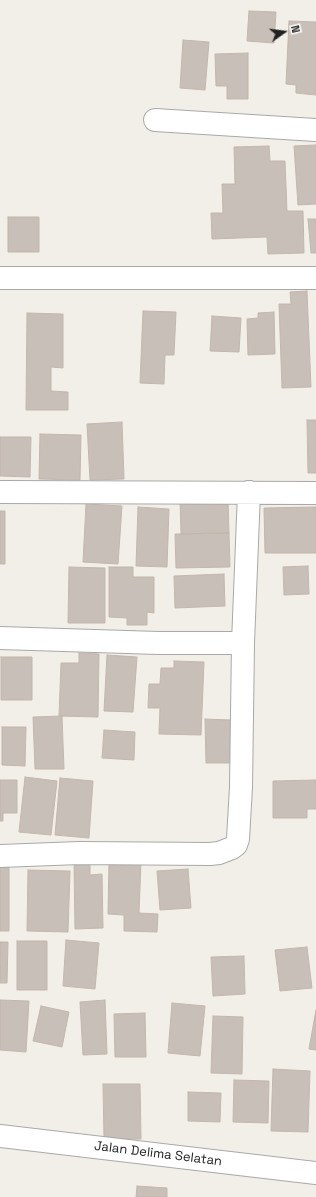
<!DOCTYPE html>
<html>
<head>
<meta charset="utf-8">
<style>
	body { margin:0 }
	#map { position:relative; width:316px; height:1197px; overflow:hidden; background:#f2efe9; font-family:"Space Grotesk",sans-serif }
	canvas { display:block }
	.north { position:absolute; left:264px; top:12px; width:40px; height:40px; -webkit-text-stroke:3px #fff; paint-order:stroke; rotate:76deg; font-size:11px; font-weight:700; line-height:16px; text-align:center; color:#222 }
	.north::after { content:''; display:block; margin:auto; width:14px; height:18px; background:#222; clip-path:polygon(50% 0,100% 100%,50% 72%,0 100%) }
</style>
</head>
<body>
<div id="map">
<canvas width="316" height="1197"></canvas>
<div class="north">N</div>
</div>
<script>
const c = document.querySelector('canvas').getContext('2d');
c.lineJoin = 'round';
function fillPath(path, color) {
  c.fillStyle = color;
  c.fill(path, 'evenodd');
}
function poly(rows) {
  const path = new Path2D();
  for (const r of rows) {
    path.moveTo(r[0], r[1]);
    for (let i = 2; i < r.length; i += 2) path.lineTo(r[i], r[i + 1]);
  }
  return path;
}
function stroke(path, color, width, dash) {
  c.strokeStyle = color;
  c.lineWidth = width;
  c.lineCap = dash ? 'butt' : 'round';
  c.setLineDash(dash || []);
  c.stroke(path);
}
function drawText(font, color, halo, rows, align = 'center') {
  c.font = font + ' "Space Grotesk",sans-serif';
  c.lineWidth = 3;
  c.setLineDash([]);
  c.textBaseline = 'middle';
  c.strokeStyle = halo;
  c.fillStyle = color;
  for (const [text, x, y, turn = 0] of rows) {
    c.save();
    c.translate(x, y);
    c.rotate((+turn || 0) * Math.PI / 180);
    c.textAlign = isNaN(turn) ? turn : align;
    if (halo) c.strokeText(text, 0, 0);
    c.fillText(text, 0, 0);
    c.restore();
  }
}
const building = poly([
	[249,11,276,12,274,43,247,41,249,11],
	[289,21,316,22,316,95,296,93,296,85,286,84,289,21],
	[183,40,209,42,205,90,180,88,183,40],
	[248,53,248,99,227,99,227,86,216,86,215,54,248,53],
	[316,145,316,204,298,205,294,146,316,145],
	[269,146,270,161,285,161,287,211,303,211,304,253,268,254,267,237,212,239,211,213,223,213,222,184,235,184,234,147,269,146],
	[8,217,39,217,39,252,8,252,8,217],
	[308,219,316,219,316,253,311,253,308,219],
	[307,291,311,387,282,388,279,304,291,304,290,292,307,291],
	[143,311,176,312,174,355,165,355,164,384,140,383,143,311],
	[274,312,275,354,248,355,247,319,258,318,258,313,274,312],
	[27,313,63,314,63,368,51,367,51,391,68,392,68,410,26,410,27,313],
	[212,316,241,318,239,352,210,351,212,316],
	[307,420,316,420,316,473,308,473,307,420],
	[122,422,124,479,90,480,87,424,122,422],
	[40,434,81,435,80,480,39,479,40,434],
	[0,437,31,437,30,477,0,476,0,437],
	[228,498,229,533,181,534,180,500,228,498],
	[86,504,122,506,118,564,83,562,86,504],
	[138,507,169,509,167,567,136,566,138,507],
	[316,507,316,553,265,553,264,508,316,507],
	[0,511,5,511,5,564,0,564,0,511],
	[229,533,230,567,176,568,175,534,229,533],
	[308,566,309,594,284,595,283,567,308,566],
	[69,567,105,568,105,623,68,623,69,567],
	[109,567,133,567,133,577,154,577,154,613,147,612,147,625,127,625,127,618,109,617,109,567],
	[224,574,225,606,175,608,174,576,224,574],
	[79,653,99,654,98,717,59,716,61,663,79,663,79,653],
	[107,655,137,657,133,712,104,711,107,655],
	[1,657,32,657,32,700,1,700,1,657],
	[174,661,204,662,201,735,159,734,160,708,148,708,149,684,160,684,161,668,174,668,174,661],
	[62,716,64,769,35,769,33,717,62,716],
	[205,719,231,720,231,763,206,763,205,719],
	[2,727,26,727,25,766,2,765,2,727],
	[104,730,135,732,134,760,102,758,104,730],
	[25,777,57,781,51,835,19,832,25,777],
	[60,778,93,781,89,838,55,835,60,778],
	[0,780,17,780,17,813,3,813,3,821,0,821,0,780],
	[316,780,316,809,307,809,307,818,273,818,273,781,316,780],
	[0,859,9,859,9,931,0,931,0,859],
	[109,861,141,862,139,913,158,914,157,932,124,931,124,915,108,914,109,861],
	[90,862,90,875,102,874,103,928,75,929,74,863,90,862],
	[188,869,191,908,160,910,157,871,188,869],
	[28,870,70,871,68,932,27,931,28,870],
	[66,940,99,943,95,989,63,986,66,940],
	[17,941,47,941,47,990,17,990,17,941],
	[0,942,8,942,7,983,0,983,0,942],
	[307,947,312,988,280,991,275,950,307,947],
	[244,956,245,994,213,996,211,957,244,956],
	[0,1000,29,1001,26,1052,0,1050,0,1000],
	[105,1000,107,1054,83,1055,80,1002,105,1000],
	[172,1003,205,1006,200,1056,168,1053,172,1003],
	[41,1006,69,1012,62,1047,33,1041,41,1006],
	[316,1010,316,1050,309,1049,316,1010],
	[145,1013,146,1057,115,1057,114,1014,145,1013],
	[213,1016,243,1017,242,1074,211,1073,213,1016],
	[273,1069,310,1071,308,1132,271,1131,273,1069],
	[234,1080,269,1081,268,1123,233,1122,234,1080],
	[103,1084,140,1084,141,1139,104,1139,103,1084],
	[188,1092,221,1093,220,1122,188,1121,188,1092],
	[137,1186,167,1188,167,1197,136,1197,137,1186]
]);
fillPath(building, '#c7bfb8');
stroke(building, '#c4b6ab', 1);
const street = poly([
	[155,120,316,130],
	[0,278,316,278],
	[0,492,316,493],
	[0,638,158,643,243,643,249,492],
	[0,856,80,853,210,854,219,853,232,848,236,845,238,839,241,787,243,643],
	[0,1136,316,1173]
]);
stroke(street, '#a9a9a9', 24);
stroke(street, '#fff', 22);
drawText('13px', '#222', '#fff', [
	["Jalan Delima Selatan",158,1154,7]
]);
</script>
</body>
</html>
